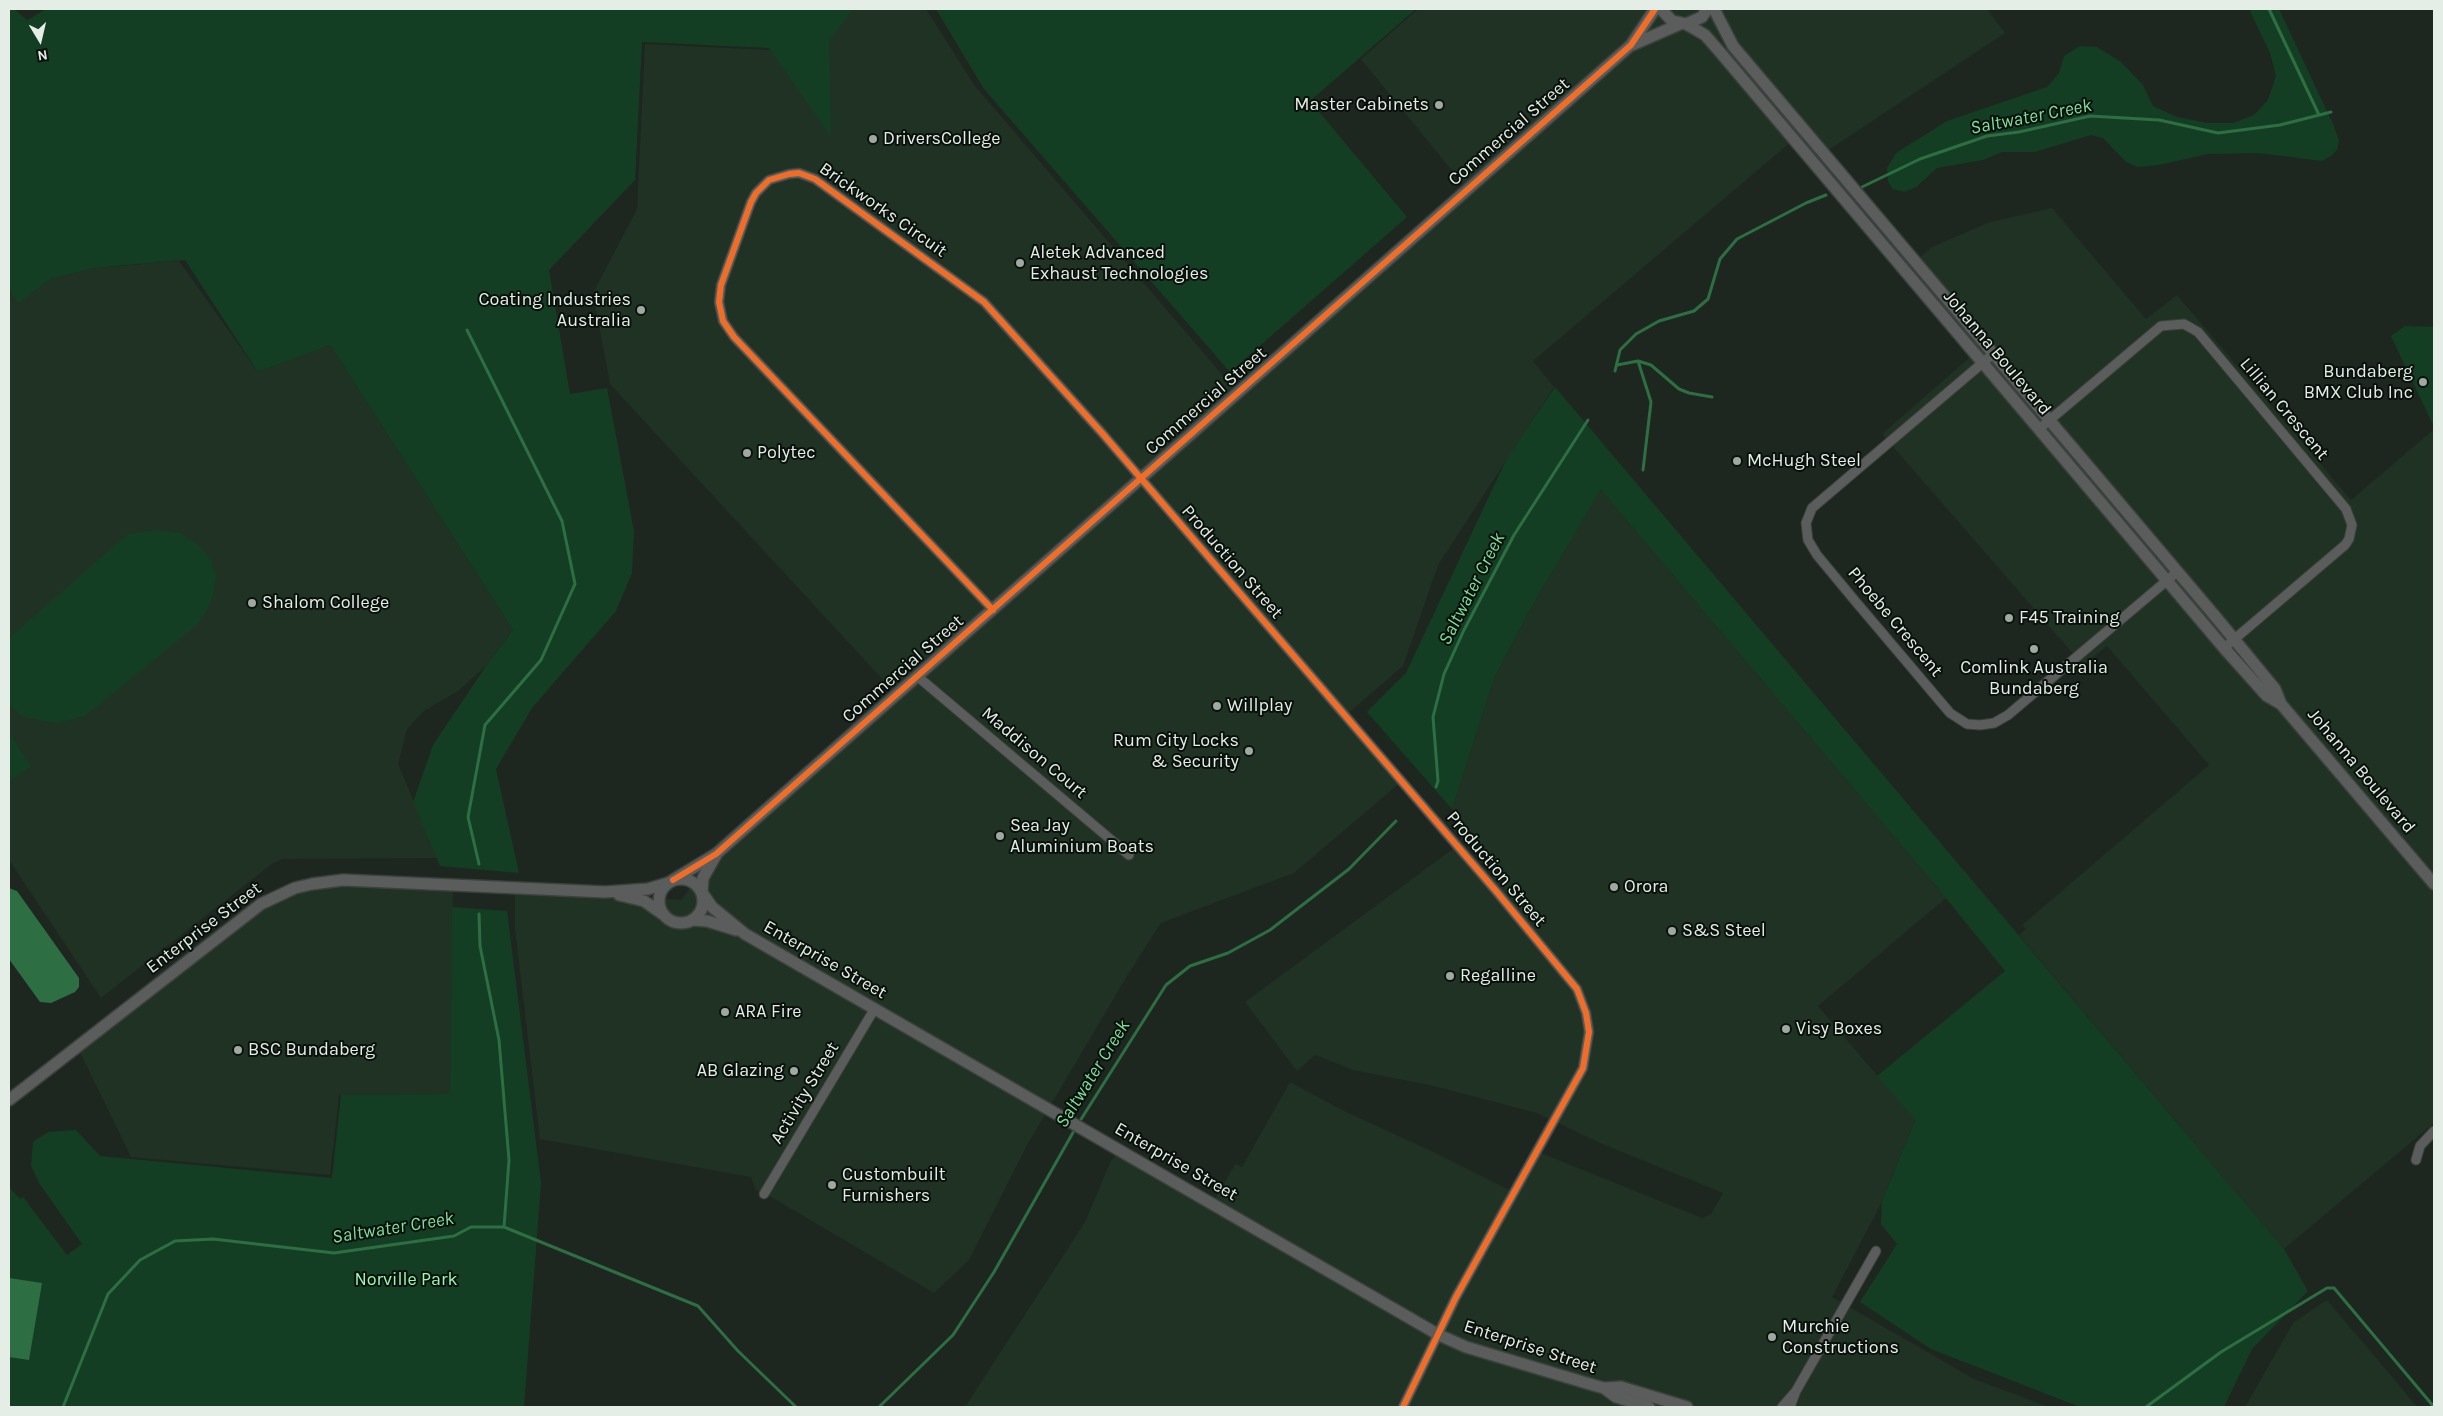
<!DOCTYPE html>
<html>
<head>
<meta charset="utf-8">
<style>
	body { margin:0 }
	#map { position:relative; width:2443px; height:1416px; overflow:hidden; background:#1e2620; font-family:Karla,sans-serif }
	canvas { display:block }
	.frame { position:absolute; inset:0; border:10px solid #e4eee6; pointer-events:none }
	.north { position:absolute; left:15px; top:15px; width:50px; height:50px; -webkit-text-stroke:4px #0a110c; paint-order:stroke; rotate:171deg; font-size:14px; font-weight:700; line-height:20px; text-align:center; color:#e4eee6 }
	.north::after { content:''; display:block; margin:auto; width:18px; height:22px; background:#e4eee6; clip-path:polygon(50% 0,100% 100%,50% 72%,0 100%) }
</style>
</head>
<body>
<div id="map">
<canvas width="2443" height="1416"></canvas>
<div class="frame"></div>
<div class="north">N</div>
</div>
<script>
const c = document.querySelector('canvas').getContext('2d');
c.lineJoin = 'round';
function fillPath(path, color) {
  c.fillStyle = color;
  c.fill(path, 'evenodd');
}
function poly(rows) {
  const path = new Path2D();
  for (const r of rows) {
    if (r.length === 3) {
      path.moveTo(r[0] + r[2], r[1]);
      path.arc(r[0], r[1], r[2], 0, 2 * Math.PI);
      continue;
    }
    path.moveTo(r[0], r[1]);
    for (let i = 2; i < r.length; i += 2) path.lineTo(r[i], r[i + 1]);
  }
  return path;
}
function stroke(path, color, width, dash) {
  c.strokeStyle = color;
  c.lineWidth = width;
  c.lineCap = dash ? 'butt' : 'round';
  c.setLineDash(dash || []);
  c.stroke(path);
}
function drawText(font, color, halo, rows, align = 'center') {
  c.font = font + ' Karla,sans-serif';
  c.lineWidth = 4;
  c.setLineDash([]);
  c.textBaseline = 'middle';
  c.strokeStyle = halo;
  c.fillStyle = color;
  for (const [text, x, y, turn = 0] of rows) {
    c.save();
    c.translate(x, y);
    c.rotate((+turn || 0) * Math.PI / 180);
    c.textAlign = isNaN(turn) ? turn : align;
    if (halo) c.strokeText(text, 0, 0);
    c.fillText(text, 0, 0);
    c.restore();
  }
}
fillPath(poly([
	[819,9,926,9,975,86,1237,392,1467,189,1361,59,1418,9,1987,9,2005,33,1824,153,1805,130,1533,361,1554,387,1438,565,1403,666,1345,716,1401,782,1294,873,1161,923,1127,976,1027,1145,969,1260,934,1293,773,1198,756,1190,751,1177,540,1139,515,929,515,888,681,900,716,853,896,694,610,384,593,293,637,209,645,44,769,50],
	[2052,208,2146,319,2177,295,2351,500,2433,430,2434,433,2434,1123,2284,1249,2019,935,2026,929,2022,925,2209,765,2107,646,2083,665,1882,434,1969,358,1901,273,1932,247,1990,222],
	[179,261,258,372,330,345,513,630,486,666,458,691,424,711,407,729,398,764,438,858,283,859,273,863,101,998,9,860,9,290,18,302,51,279,94,268],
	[1601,490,1946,898,1818,1006,1915,1120,1882,1202,1832,1297,1974,1379,2049,1407,965,1407,1085,1222,1110,1163,1119,1149,1213,1203,1235,1164,1242,1167,1290,1082,1344,1111,1429,1150,1513,1192,1536,1151,1702,1218,1711,1214,1723,1193,1600,1143,1537,1113,1434,1086,1353,1070,1315,1055,1297,1071,1245,1002,1457,846,1487,881,1501,869,1452,809,1495,676,1535,601],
	[312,883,453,884,450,1094,339,1095,330,1175,131,1157,77,1046,250,911],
	[2327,1300,2394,1379,2417,1407,2245,1407,2293,1323]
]), '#1f3224');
fillPath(poly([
	[9,9,14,9,27,20,46,9,853,9,829,41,831,137,769,48,642,42,635,180,549,270,570,394,607,388,634,531,632,573,616,611,532,708,496,769,519,873,440,866,413,802,433,745,486,666,513,630,330,345,258,372,185,260,94,268,51,279,18,303,9,290],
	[936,9,1416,9,1310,101,1407,217,1230,372,984,89],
	[2249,9,2279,9,2333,124,2339,140,2337,150,2331,156,2322,161,2259,153,2208,154,2159,165,2137,167,2126,162,2103,138,2091,135,2035,152,2002,152,1983,160,1937,168,1916,187,1904,192,1893,189,1888,182,1887,168,1896,153,1947,121,2047,87,2059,73,2064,56,2080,46,2097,47,2121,62,2143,85,2153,106,2177,117,2208,123,2233,123,2254,115,2268,100,2276,76,2270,53],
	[2405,326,2434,327,2434,427,2391,336],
	[1555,387,2284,1249,2308,1291,2252,1349,2224,1407,2080,1407,1931,1349,1860,1302,1897,1244,1881,1224,1882,1202,1915,1120,1877,1076,2005,971,1946,898,1601,490,1535,601,1495,676,1452,809,1367,712,1406,673,1507,458],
	[156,530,181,533,198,545,211,560,216,576,213,595,208,608,197,625,85,716,57,723,23,717,9,704,9,638,128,534],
	[9,732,31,767,9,781],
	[452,907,507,911,541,1183,524,1407,9,1407,9,1187,20,1199,23,1197,67,1255,82,1244,39,1183,31,1166,33,1142,48,1132,76,1130,100,1156,332,1178,341,1095,450,1094]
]), '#143e23');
fillPath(poly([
	[9,888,17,891,79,978,79,987,75,992,51,1003,40,1002,9,959],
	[9,1278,42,1283,29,1360,9,1357]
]), '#2d6f43');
stroke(poly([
	[2269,9,2319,115],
	[1862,187,1920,159,1987,136,2019,132,2090,116,2159,120,2218,133,2280,125,2331,112],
	[467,330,562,521,575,584,541,660,485,725,468,817,479,864],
	[1638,361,1651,365,1679,389,1689,393,1712,397],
	[1617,365,1638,361,1651,402,1643,470],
	[1615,371,1620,350,1636,334,1659,321,1694,311,1708,299,1720,259,1737,239,1806,203,1826,195],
	[1436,787,1438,781,1433,717,1444,674,1464,630,1514,535,1588,420],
	[479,914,480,946,499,1040,509,1160,504,1227],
	[1078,1124,1166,985,1190,966,1228,953,1270,930,1349,869,1396,821],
	[63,1407,108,1294,140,1260,175,1241,213,1239,334,1253,454,1236,471,1227,504,1227,698,1306,738,1351,796,1407],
	[879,1407,953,1335,994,1272,1075,1129],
	[2146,1407,2221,1352,2327,1288,2334,1288,2434,1407]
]), '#2d6f43', 3);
const minor = poly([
	[1993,354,1812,508,1806,523,1808,540,1817,555,1856,602,1950,713,1967,724,1980,725,1994,723,2008,715,2177,572],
	[2039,429,2161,326,2184,324,2198,332,2346,509,2352,525,2349,539,2345,545,2224,648],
	[993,610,734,337,723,321,719,302,721,285,751,202,756,193,769,180,789,174,799,173,815,179,984,302,1102,433,1496,891,1577,989,1586,1013,1589,1032,1583,1068,1456,1297,1403,1407],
	[917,676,1129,855],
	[2416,1160,2420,1146,2434,1131],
	[764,1194,875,1008],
	[1782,1407,1796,1391],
	[1790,1407,1796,1391,1876,1251]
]);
const tertiary = poly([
	[1661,9,1672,21,1686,24,1702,17,1707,9],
	[1714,9,1733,46,2215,616,2275,689,2281,704],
	[1686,24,1705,35,1719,51,2224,648,2267,696,2281,704,2434,884],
	[1632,45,1680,24],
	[681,901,22],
	[673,880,716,854,1631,45,1655,9],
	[702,892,703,878,716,855],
	[703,894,712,907,745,934,1439,1335,1466,1347,1593,1385,1604,1388,1621,1387,1687,1407],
	[619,895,644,901,664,915],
	[692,920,707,921,736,930],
	[9,1100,261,904,295,888,312,884,343,880,605,892,648,889,668,883],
	[1604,1388,1616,1397,1649,1407]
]);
stroke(minor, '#3b413d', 11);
stroke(tertiary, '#3b413d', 14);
stroke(minor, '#5a5d5b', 9);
stroke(tertiary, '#5a5d5b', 11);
stroke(poly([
	[993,610,734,337,723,321,719,302,721,285,751,202,756,193,769,180,789,174,799,173,815,179,984,302,1102,433,1496,891,1577,989,1586,1013,1589,1032,1583,1068,1456,1297,1403,1407],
	[673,880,716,854,1631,45,1655,9]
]), '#ee6e29', 6);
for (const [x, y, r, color] of [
	[1439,105,5,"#9fa8a1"],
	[873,139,5,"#9fa8a1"],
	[1020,263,5,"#9fa8a1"],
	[641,310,5,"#9fa8a1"],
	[2423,382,5,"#9fa8a1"],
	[747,453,5,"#9fa8a1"],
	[1737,461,5,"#9fa8a1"],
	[252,603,5,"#9fa8a1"],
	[2009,618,5,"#9fa8a1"],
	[2034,649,5,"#9fa8a1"],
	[1217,706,5,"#9fa8a1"],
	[1249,751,5,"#9fa8a1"],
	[1000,836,5,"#9fa8a1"],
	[1614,887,5,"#9fa8a1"],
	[1672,931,5,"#9fa8a1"],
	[1450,976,5,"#9fa8a1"],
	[725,1012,5,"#9fa8a1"],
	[1786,1029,5,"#9fa8a1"],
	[238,1050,5,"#9fa8a1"],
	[794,1071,5,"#9fa8a1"],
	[832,1185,5,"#9fa8a1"],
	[1772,1337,5,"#9fa8a1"]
]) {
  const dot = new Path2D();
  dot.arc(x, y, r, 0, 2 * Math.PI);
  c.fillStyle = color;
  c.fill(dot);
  stroke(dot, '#0a110c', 2);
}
drawText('18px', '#e4eee6', '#0a110c', [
	["Master Cabinets",1429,105,"right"],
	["DriversCollege",883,139],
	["Aletek Advanced",1030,253],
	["Exhaust Technologies",1030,274],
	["Coating Industries",631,300,"right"],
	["Australia",631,321,"right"],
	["Bundaberg",2413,372,"right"],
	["BMX Club Inc",2413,393,"right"],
	["Polytec",757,453],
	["McHugh Steel",1747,461],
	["Shalom College",262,603],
	["F45 Training",2019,618],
	["Comlink Australia",2034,668,"center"],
	["Bundaberg",2034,689,"center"],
	["Willplay",1227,706],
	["Rum City Locks",1239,741,"right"],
	["& Security",1239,762,"right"],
	["Sea Jay",1010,826],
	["Aluminium Boats",1010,847],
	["Orora",1624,887],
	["S&S Steel",1682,931],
	["Regalline",1460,976],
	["ARA Fire",735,1012],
	["Visy Boxes",1796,1029],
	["BSC Bundaberg",248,1050],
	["AB Glazing",784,1071,"right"],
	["Custombuilt",842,1175],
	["Furnishers",842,1196],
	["Murchie",1782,1327],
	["Constructions",1782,1348]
], 'left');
drawText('18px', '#e4eee6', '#0a110c', [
	["Commercial Street",1509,132,-41],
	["Brickworks Circuit",883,210,35],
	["Johanna Boulevard",1997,353,50],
	["Commercial Street",1206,401,-41],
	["Lillian Crescent",2284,409,50],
	["Production Street",1232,562,49],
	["Phoebe Crescent",1895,622,50],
	["Commercial Street",903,669,-41],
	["Maddison Court",1034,753,40],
	["Johanna Boulevard",2361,771,50],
	["Production Street",1496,869,50],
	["Enterprise Street",204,928,-37],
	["Enterprise Street",825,960,30],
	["Activity Street",805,1093,-59],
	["Enterprise Street",1176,1162,30],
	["Enterprise Street",1530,1347,18]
]);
drawText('18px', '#98f9b3', '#0a110c', [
	["Norville Park",406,1280]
]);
drawText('italic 19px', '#7edf9b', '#0a110c', [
	["Saltwater Creek",2031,117,-11],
	["Saltwater Creek",1472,589,-63],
	["Saltwater Creek",1093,1074,-58],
	["Saltwater Creek",393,1228,-9]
]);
</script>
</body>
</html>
